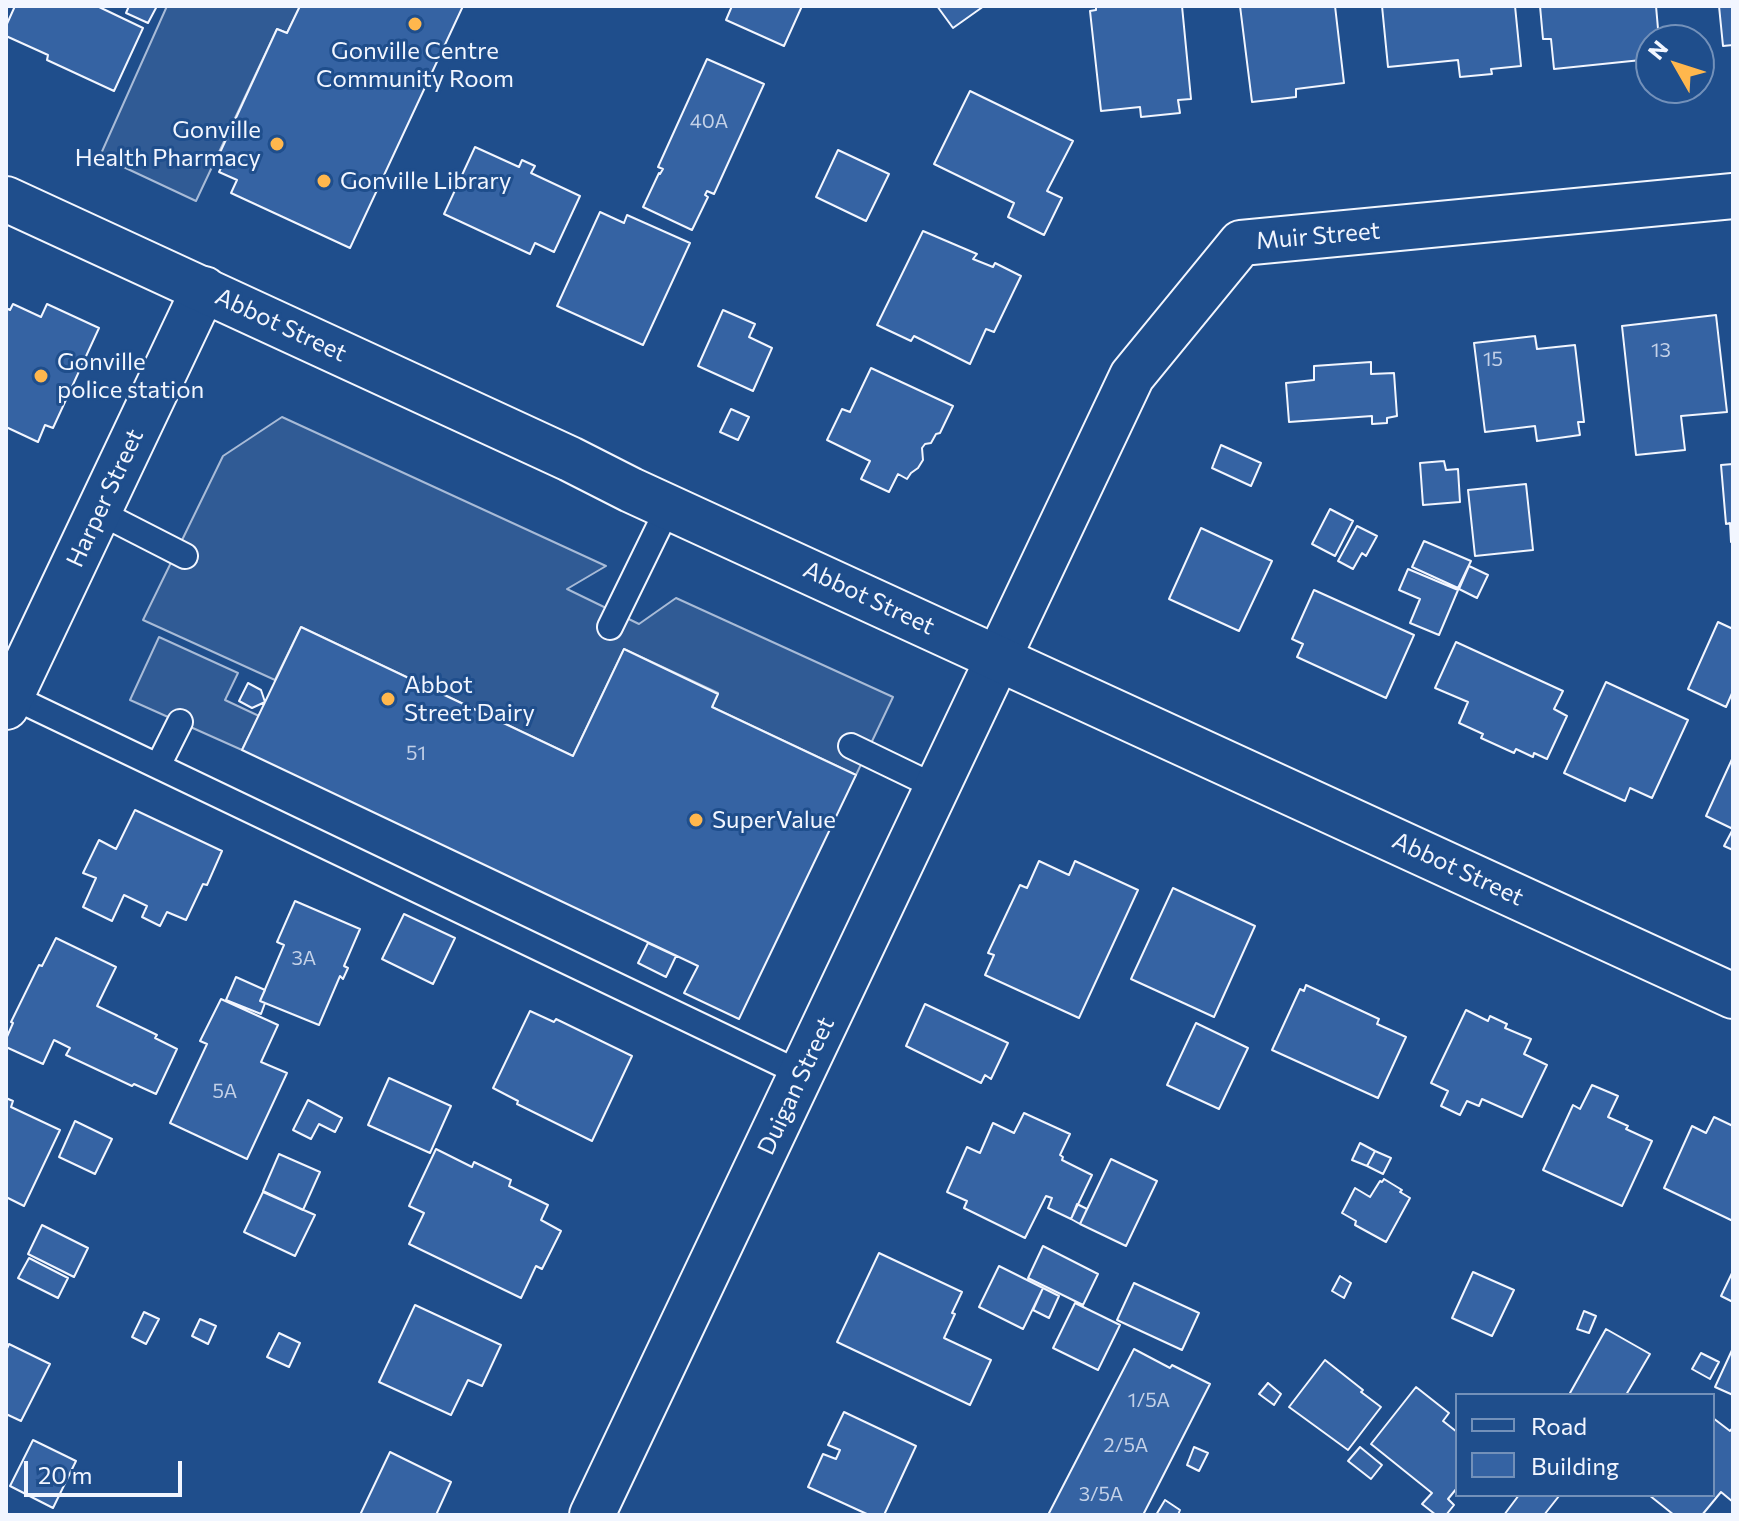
<!DOCTYPE html>
<html>
<head>
<meta charset="utf-8">
<style>
	body { margin:0 }
	#map { position:relative; width:1739px; height:1521px; overflow:hidden; background:#1f4e8c; font-family:Commissioner,sans-serif }
	canvas { display:block }
	.frame { position:absolute; inset:0; border:8px solid #f2f6ff; pointer-events:none }
	.legend { position:absolute; left:1455px; top:1393px; width:260px; height:104px; box-sizing:border-box; background:#1f4e8c; border:2px solid #7391ba; margin:0; padding:10px 14px; list-style:none; font-size:24px; color:#f2f6ff }
	.legend li { display:flex; align-items:center; gap:16px; height:40px }
	.legend b { width:40px; border:2px solid #7391ba }
	.north { position:absolute; left:1635px; top:24px; width:80px; height:80px; box-sizing:border-box; background:#1f4e8c; border:2px solid #7391ba; border-radius:50%; rotate:309deg; font-size:22px; font-weight:700; line-height:32px; text-align:center; color:#f2f6ff }
	.north::after { content:''; display:block; margin:auto; width:28px; height:36px; background:#ffb74d; clip-path:polygon(50% 0,100% 100%,50% 72%,0 100%) }
	.scale { position:absolute; left:24px; top:1461px; width:158px; height:36px; box-sizing:border-box; border:4px solid #f2f6ff; border-top:0; padding-left:10px; font-size:24px; line-height:28px; white-space:nowrap; color:#f2f6ff; -webkit-text-stroke:6px #1f4e8c; paint-order:stroke }
</style>
</head>
<body>
<div id="map">
<canvas width="1739" height="1521"></canvas>
<div class="frame"></div>
<ul class="legend">
<li><b style="height:10px;background:#1f4e8c"></b>Road</li>
<li><b style="height:22px;background:#3563a3"></b>Building</li>
</ul>
<div class="north">N</div>
<div class="scale">20 m</div>
</div>
<script>
const c = document.querySelector('canvas').getContext('2d');
c.lineJoin = 'round';
function fillPath(path, color) {
  c.fillStyle = color;
  c.fill(path, 'evenodd');
}
function poly(rows) {
  const path = new Path2D();
  for (const r of rows) {
    path.moveTo(r[0], r[1]);
    for (let i = 2; i < r.length; i += 2) path.lineTo(r[i], r[i + 1]);
  }
  return path;
}
function stroke(path, color, width, dash) {
  c.strokeStyle = color;
  c.lineWidth = width;
  c.lineCap = dash ? 'butt' : 'round';
  c.setLineDash(dash || []);
  c.stroke(path);
}
function drawText(font, color, halo, rows, align = 'center') {
  c.font = font + ' Commissioner,sans-serif';
  c.lineWidth = 6;
  c.setLineDash([]);
  c.textBaseline = 'middle';
  c.strokeStyle = halo;
  c.fillStyle = color;
  for (const [text, x, y, turn = 0] of rows) {
    c.save();
    c.translate(x, y);
    c.rotate((+turn || 0) * Math.PI / 180);
    c.textAlign = isNaN(turn) ? turn : align;
    if (halo) c.strokeText(text, 0, 0);
    c.fillText(text, 0, 0);
    c.restore();
  }
}
const parking = poly([
	[167,6,300,6,287,33,277,29,196,201,100,156,167,6],
	[282,417,606,566,567,589,639,624,676,598,893,697,856,775,712,707,718,693,624,649,573,756,301,627,275,680,143,620,223,456,282,417],
	[159,637,238,673,225,700,259,716,242,750,130,700,159,637]
]);
fillPath(parking, '#305b95');
stroke(parking, '#a8bbd7', 2);
const building = poly([
	[15,6,97,6,143,28,114,91,47,60,48,55,6,36,6,26,15,6],
	[129,6,157,6,148,23,126,13,129,6],
	[300,6,463,6,350,248,231,193,237,180,219,172,224,162,217,159,277,29,287,33,300,6],
	[732,6,802,6,784,46,726,20,732,6],
	[937,6,984,6,953,28,937,6],
	[1096,6,1182,6,1191,99,1178,100,1180,113,1141,117,1140,107,1101,111,1090,11,1096,10,1096,6],
	[1240,6,1335,6,1344,83,1296,89,1296,97,1252,102,1240,6],
	[1382,6,1515,6,1521,66,1491,69,1492,74,1460,77,1458,60,1388,67,1382,6],
	[1540,6,1656,6,1659,40,1651,40,1651,59,1554,69,1551,39,1543,39,1540,6],
	[1719,6,1733,6,1733,45,1723,46,1719,6],
	[707,59,764,84,714,194,707,191,705,195,708,197,692,230,643,207,659,173,660,174,663,169,658,167,707,59],
	[970,91,1073,141,1047,191,1062,198,1044,235,1008,217,1014,203,934,164,970,91],
	[475,147,519,167,522,160,535,166,531,173,580,196,554,252,535,243,530,254,444,214,475,147],
	[838,150,889,174,866,221,816,197,838,150],
	[600,212,624,223,627,215,690,243,643,345,557,306,600,212],
	[923,231,977,254,973,259,993,267,995,263,1021,276,994,332,986,329,970,364,914,336,911,341,877,325,923,231],
	[13,304,41,317,47,304,99,328,53,428,45,425,38,442,6,427,6,308,10,310,13,304],
	[723,310,755,324,749,337,772,348,753,391,698,366,723,310],
	[1716,315,1727,412,1681,416,1685,450,1636,455,1622,326,1716,315],
	[1535,336,1537,349,1575,345,1584,422,1578,422,1580,435,1537,441,1535,426,1485,432,1474,343,1535,336],
	[1371,362,1371,374,1394,373,1397,416,1387,418,1387,423,1372,424,1372,416,1289,422,1286,383,1314,380,1314,366,1371,362],
	[871,368,953,406,940,433,936,434,931,443,925,444,922,448,923,460,918,468,911,473,907,479,898,474,889,492,861,479,870,461,827,440,842,409,850,412,871,368],
	[731,409,749,417,738,440,720,432,731,409],
	[1221,445,1261,463,1251,486,1212,468,1221,445],
	[1444,461,1446,470,1458,469,1460,502,1423,505,1420,463,1444,461],
	[1733,464,1733,542,1731,542,1730,523,1726,524,1721,465,1733,464],
	[1526,484,1533,550,1475,556,1468,490,1526,484],
	[1330,509,1353,521,1335,556,1312,544,1330,509],
	[1357,526,1377,536,1366,556,1362,553,1353,569,1338,561,1357,526],
	[1201,528,1272,561,1239,631,1169,599,1201,528],
	[1424,541,1471,561,1458,588,1412,567,1424,541],
	[1469,566,1488,575,1477,598,1459,589,1469,566],
	[1408,569,1458,590,1439,635,1410,623,1420,599,1399,590,1408,569],
	[1314,590,1414,635,1386,698,1297,657,1303,644,1292,639,1314,590],
	[1718,622,1733,629,1733,691,1726,707,1688,689,1718,622],
	[301,627,573,756,624,649,718,694,712,707,856,775,739,1019,684,993,698,966,242,750,301,627],
	[1456,642,1563,691,1554,709,1567,716,1547,759,1534,753,1533,757,1516,749,1514,753,1481,738,1483,734,1459,723,1468,702,1435,688,1456,642],
	[1606,682,1688,720,1652,798,1630,788,1625,801,1564,773,1606,682],
	[248,683,261,690,265,702,252,708,239,701,248,683],
	[1733,757,1733,850,1724,846,1733,829,1706,816,1733,757],
	[135,810,222,851,207,885,203,884,186,920,167,912,160,926,142,917,147,906,124,895,112,921,83,907,96,878,83,873,99,840,116,849,135,810],
	[1039,861,1069,875,1075,861,1138,890,1079,1018,985,975,994,955,988,953,1020,885,1027,888,1039,861],
	[1173,888,1255,926,1214,1017,1131,979,1173,888],
	[295,901,360,929,344,966,348,968,343,979,340,976,319,1025,260,1001,284,945,277,942,295,901],
	[404,914,455,938,433,984,382,959,404,914],
	[56,938,116,967,97,1006,157,1035,155,1038,177,1049,156,1094,134,1084,132,1086,66,1055,70,1048,54,1040,43,1064,6,1047,6,1039,13,1023,11,1022,39,965,42,966,56,938],
	[648,943,676,956,666,977,638,963,648,943],
	[236,977,265,990,260,1001,265,1003,261,1014,226,1000,236,977],
	[1306,985,1379,1019,1377,1024,1406,1037,1378,1098,1272,1050,1300,989,1304,991,1306,985],
	[221,999,278,1025,261,1062,287,1073,247,1159,170,1123,207,1044,200,1041,221,999],
	[925,1004,1008,1043,991,1079,985,1075,981,1083,906,1046,925,1004],
	[1466,1010,1488,1021,1490,1016,1507,1024,1505,1028,1531,1039,1524,1054,1547,1065,1522,1117,1482,1099,1479,1106,1467,1101,1460,1115,1441,1106,1448,1091,1431,1083,1466,1010],
	[530,1011,554,1022,556,1019,632,1056,592,1141,517,1104,518,1101,493,1088,530,1011],
	[1196,1023,1248,1048,1219,1109,1167,1085,1196,1023],
	[389,1078,451,1106,430,1153,368,1125,389,1078],
	[1592,1085,1618,1096,1608,1117,1628,1126,1626,1129,1652,1141,1622,1206,1543,1170,1573,1105,1580,1109,1592,1085],
	[6,1098,13,1101,11,1107,60,1130,24,1206,6,1197,6,1098],
	[308,1100,342,1118,335,1132,319,1124,311,1139,293,1130,308,1100],
	[1024,1113,1070,1134,1060,1155,1063,1157,1062,1160,1092,1175,1071,1219,1048,1208,1052,1198,1046,1196,1025,1238,964,1208,967,1201,947,1192,967,1147,980,1153,993,1123,1014,1133,1024,1113],
	[1714,1117,1733,1126,1733,1221,1664,1188,1692,1126,1706,1133,1714,1117],
	[75,1121,112,1139,95,1174,59,1157,75,1121],
	[1360,1143,1375,1151,1367,1166,1352,1160,1360,1143],
	[436,1149,472,1167,474,1162,511,1180,509,1186,548,1205,541,1220,561,1231,542,1269,536,1266,521,1298,409,1244,424,1213,409,1206,436,1149],
	[1375,1151,1391,1158,1383,1174,1367,1166,1375,1151],
	[279,1154,320,1172,303,1210,263,1191,279,1154],
	[1111,1159,1157,1181,1126,1246,1080,1224,1111,1159],
	[1384,1179,1402,1190,1400,1192,1410,1198,1386,1242,1355,1225,1356,1221,1342,1213,1355,1188,1370,1197,1380,1181,1382,1182,1384,1179],
	[263,1192,315,1215,295,1256,244,1232,263,1192],
	[1077,1204,1087,1209,1080,1224,1071,1219,1077,1204],
	[42,1225,88,1248,74,1277,28,1254,42,1225],
	[1043,1246,1098,1274,1083,1305,1028,1278,1043,1246],
	[879,1253,962,1292,952,1313,955,1314,944,1338,991,1360,970,1405,837,1342,879,1253],
	[29,1258,68,1278,58,1298,18,1278,29,1258],
	[999,1266,1043,1288,1023,1329,979,1307,999,1266],
	[1733,1271,1733,1302,1721,1296,1733,1271],
	[1473,1272,1514,1290,1492,1336,1452,1318,1473,1272],
	[1340,1276,1351,1283,1344,1298,1332,1291,1340,1276],
	[1134,1283,1199,1313,1182,1350,1117,1320,1134,1283],
	[1043,1288,1059,1296,1049,1318,1033,1310,1043,1288],
	[1075,1303,1120,1325,1098,1370,1053,1348,1075,1303],
	[415,1305,501,1345,482,1386,468,1380,451,1415,379,1382,415,1305],
	[1584,1311,1596,1316,1589,1333,1577,1329,1584,1311],
	[144,1312,159,1319,146,1344,132,1337,144,1312],
	[200,1319,216,1326,208,1344,192,1336,200,1319],
	[1606,1329,1650,1354,1626,1395,1572,1395,1570,1393,1606,1329],
	[279,1333,300,1343,289,1367,267,1357,279,1333],
	[9,1344,50,1364,21,1421,6,1414,6,1351,9,1344],
	[1733,1348,1733,1395,1715,1387,1733,1348],
	[1134,1349,1170,1368,1172,1365,1210,1384,1143,1515,1048,1515,1134,1349],
	[1701,1353,1719,1362,1710,1379,1692,1369,1701,1353],
	[1325,1360,1363,1390,1361,1392,1381,1407,1348,1450,1289,1407,1325,1360],
	[1268,1383,1281,1394,1274,1405,1259,1394,1268,1383],
	[1416,1387,1449,1413,1443,1421,1457,1432,1457,1488,1448,1499,1454,1505,1446,1515,1436,1515,1422,1504,1432,1493,1371,1444,1416,1387],
	[844,1412,916,1446,884,1515,869,1515,808,1487,823,1454,836,1459,840,1450,828,1445,844,1412],
	[1713,1418,1730,1431,1733,1427,1733,1502,1721,1492,1702,1515,1674,1515,1649,1495,1713,1495,1713,1418],
	[33,1440,76,1461,53,1508,10,1486,33,1440],
	[1194,1447,1208,1453,1199,1471,1187,1465,1194,1447],
	[1360,1447,1382,1465,1371,1479,1348,1461,1360,1447],
	[390,1452,451,1482,436,1515,360,1515,390,1452],
	[1519,1495,1557,1495,1559,1496,1544,1515,1504,1515,1519,1495],
	[1165,1500,1180,1510,1178,1515,1156,1515,1165,1500]
]);
fillPath(building, '#3563a3');
stroke(building, '#f2f6ff', 2);
const lane = poly([
	[99,512,185,556],
	[610,627,669,506],
	[11,696,802,1074],
	[851,746,938,788],
	[158,766,180,722]
]);
const street = poly([
	[6,707,204,289],
	[592,1515,1132,376,1241,243,1733,196]
]);
const secondary = poly([
	[6,199,570,459,631,490,1733,996]
]);
stroke(lane, '#f2f6ff', 28);
stroke(street, '#f2f6ff', 48);
stroke(secondary, '#f2f6ff', 48);
stroke(lane, '#1f4e8c', 24);
stroke(street, '#1f4e8c', 44);
stroke(secondary, '#1f4e8c', 44);
for (const [x, y, r, color] of [
	[415,24,8,"#ffb74d"],
	[277,144,8,"#ffb74d"],
	[324,181,8,"#ffb74d"],
	[41,376,8,"#ffb74d"],
	[388,699,8,"#ffb74d"],
	[696,820,8,"#ffb74d"]
]) {
  const dot = new Path2D();
  dot.arc(x, y, r, 0, 2 * Math.PI);
  c.fillStyle = color;
  c.fill(dot);
  stroke(dot, '#1f4e8c', 3);
}
drawText('20px', '#c3d1e8', null, [
	["40A",709,121],
	["13",1661,350],
	["15",1493,359],
	["51",416,753],
	["3A",304,958],
	["5A",225,1091],
	["1/5A",1149,1400],
	["2/5A",1126,1445],
	["3/5A",1101,1494]
]);
drawText('24px', '#f2f6ff', '#1f4e8c', [
	["Gonville Centre",415,51,"center"],
	["Community Room",415,79,"center"],
	["Gonville",261,130,"right"],
	["Health Pharmacy",261,158,"right"],
	["Gonville Library",340,181],
	["Gonville",57,362],
	["police station",57,390],
	["Abbot",404,685],
	["Street Dairy",404,713],
	["SuperValue",712,820]
], 'left');
drawText('24px', '#f2f6ff', '#1f4e8c', [
	["Muir Street",1318,236,-5],
	["Abbot Street",281,325,25],
	["Harper Street",105,498,-65],
	["Abbot Street",869,598,25],
	["Abbot Street",1458,869,25],
	["Duigan Street",796,1086,-65]
]);
</script>
</body>
</html>
